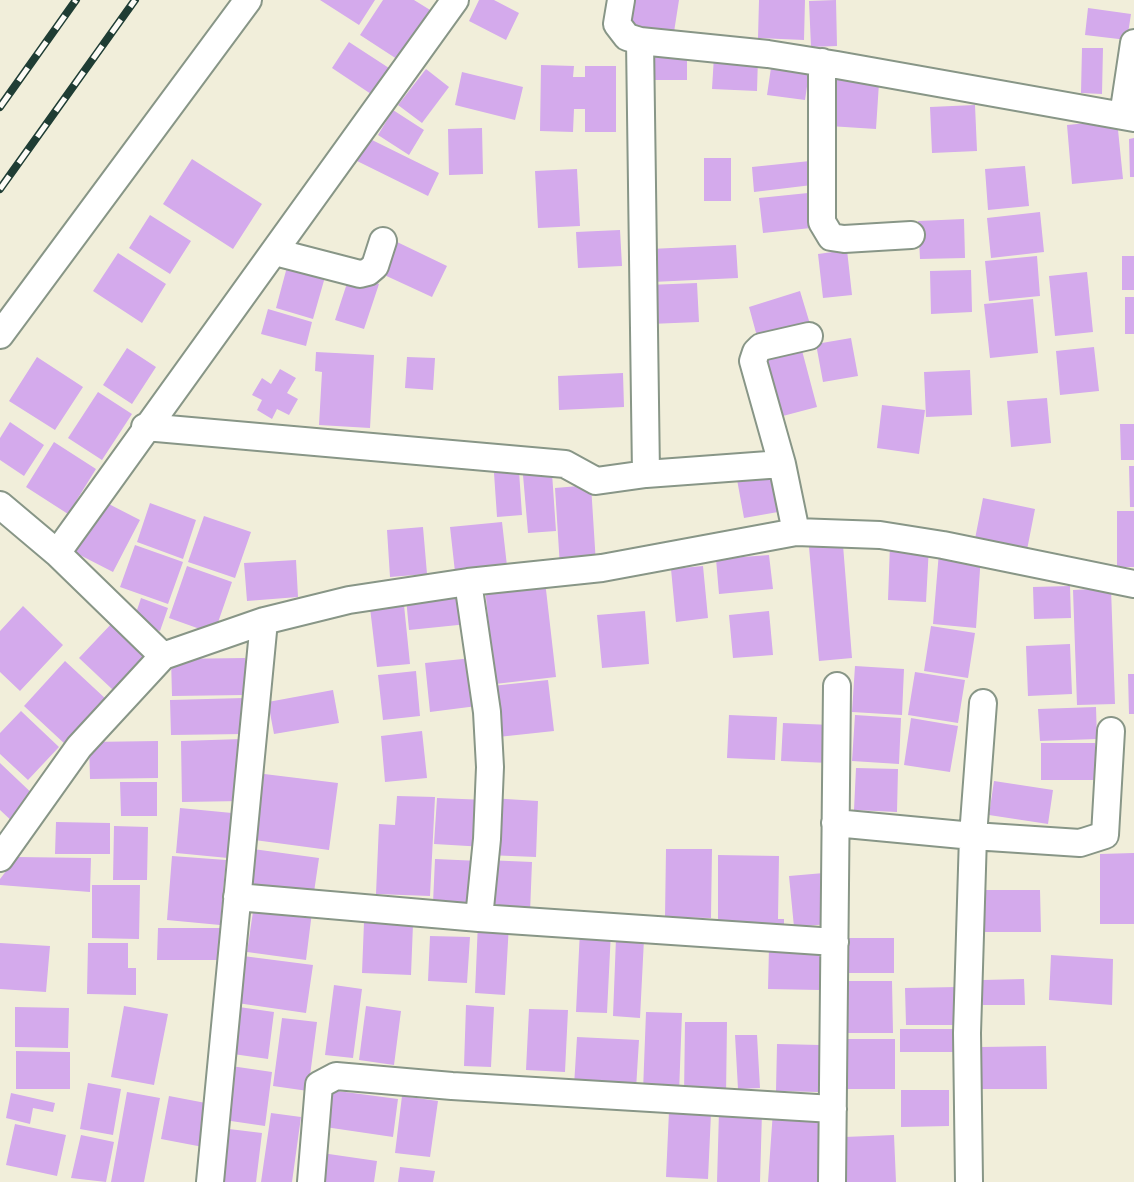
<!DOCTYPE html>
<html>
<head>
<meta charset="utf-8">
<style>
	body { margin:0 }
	canvas { display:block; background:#f1eeda }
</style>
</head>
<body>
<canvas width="1134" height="1182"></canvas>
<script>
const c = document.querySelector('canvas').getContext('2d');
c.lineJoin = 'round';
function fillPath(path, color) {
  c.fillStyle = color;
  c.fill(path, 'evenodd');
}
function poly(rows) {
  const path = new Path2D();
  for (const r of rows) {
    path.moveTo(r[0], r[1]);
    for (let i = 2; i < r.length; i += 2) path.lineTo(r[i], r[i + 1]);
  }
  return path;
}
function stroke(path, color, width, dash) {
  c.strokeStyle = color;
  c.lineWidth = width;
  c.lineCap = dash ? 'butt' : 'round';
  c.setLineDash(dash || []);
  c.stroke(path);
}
fillPath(poly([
	[320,0,375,0,359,25],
	[383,0,414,0,435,13,403,63,360,35],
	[479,0,494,0,519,13,506,40,469,21],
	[634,0,679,0,674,32,630,25],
	[759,0,805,0,804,40,758,38],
	[836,0,837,46,811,47,809,1],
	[1088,8,1131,14,1127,40,1085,35],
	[349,42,392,70,374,96,332,68],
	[1082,48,1103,48,1102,94,1081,93],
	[647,51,687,52,687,80,647,80],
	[714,56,758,57,757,91,712,89],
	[772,61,810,66,805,100,767,95],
	[541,65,574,66,573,77,585,77,585,66,616,66,616,132,585,132,585,109,574,109,573,132,540,131],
	[426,69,449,87,422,123,398,105],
	[462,72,523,87,515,120,455,105],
	[832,79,879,83,876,129,829,126],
	[975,105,977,151,932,153,930,107],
	[393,110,424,130,409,155,378,135],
	[1117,120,1123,179,1072,184,1067,125],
	[482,128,483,174,449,175,448,129],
	[366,137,439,173,428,196,355,160],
	[1134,138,1134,177,1130,177,1129,139],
	[704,158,731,158,731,201,704,201],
	[192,159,262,204,233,249,163,204],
	[810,161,812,185,754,192,752,167],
	[1025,166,1029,206,988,210,985,169],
	[577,169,580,226,538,228,535,171],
	[808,193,811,228,763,233,759,198],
	[1040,212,1044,252,991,258,987,218],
	[150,215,191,241,170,274,129,248],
	[964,219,965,258,920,259,918,221],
	[620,230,622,266,578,268,576,232],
	[395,241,447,266,432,297,380,273],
	[736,245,738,278,652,282,650,249],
	[847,250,852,295,823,298,818,254],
	[118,253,166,284,142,323,93,291],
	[1037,256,1040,296,989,301,985,261],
	[1122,256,1134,256,1134,290,1122,290],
	[287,267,325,277,313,319,276,308],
	[971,270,972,312,931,314,930,271],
	[1087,272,1093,332,1055,336,1049,276],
	[350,274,379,284,364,329,335,320],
	[697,283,699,322,650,324,648,285],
	[800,291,810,324,758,340,749,307],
	[1125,297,1134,297,1134,334,1125,334],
	[1033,299,1038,353,990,358,984,304],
	[268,309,312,322,306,346,261,334],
	[851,338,858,376,823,382,816,344],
	[800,343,817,407,779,417,762,353],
	[1094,347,1099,391,1060,395,1056,351],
	[127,348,156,367,132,404,103,385],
	[316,352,374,355,370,428,319,425,322,372,315,371],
	[37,357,83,387,55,430,9,401],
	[407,357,435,358,433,390,405,388],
	[280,369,296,378,287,393,298,399,289,415,277,409,272,419,257,410,262,400,252,395,262,378,271,384],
	[970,370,972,415,926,417,924,372],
	[623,373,624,407,559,410,558,376],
	[98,392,132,414,102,460,68,438],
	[1047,398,1051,443,1011,447,1007,401],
	[882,405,925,410,919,454,877,448],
	[10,422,44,445,24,476,0,460,0,438],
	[1120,424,1134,424,1134,460,1121,460],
	[54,442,96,469,68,514,26,487],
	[1129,466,1134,466,1134,507,1130,507],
	[769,468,778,512,744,518,736,474],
	[519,471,522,515,497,517,494,473],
	[552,473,556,531,528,533,523,475],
	[591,485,596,564,560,567,555,488],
	[983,498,1035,509,1026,555,974,544],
	[101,500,140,520,113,572,74,552],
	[150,503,196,520,183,559,137,542],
	[1117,511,1134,511,1134,567,1117,567],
	[204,516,251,532,235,578,188,562],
	[502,522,507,566,455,572,450,527],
	[423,527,427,574,390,577,387,530],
	[890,544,929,546,926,602,888,600],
	[135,545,183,562,168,604,120,587],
	[843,545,852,658,819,661,809,547],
	[939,552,981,555,976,628,933,624],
	[769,555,773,589,719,594,716,559],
	[296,560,298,597,247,601,244,563],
	[187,566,232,582,214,634,169,618],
	[703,566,708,618,676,622,671,569],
	[545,581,556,677,495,684,485,588],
	[1070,586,1071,618,1034,619,1033,587],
	[1111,588,1115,704,1077,705,1073,590],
	[464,592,468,624,409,630,406,598],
	[141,598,168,608,160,631,133,622],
	[404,605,410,664,377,667,370,608],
	[23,606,63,645,20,691,0,672,0,631],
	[645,611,649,664,602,668,597,615],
	[769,611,773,655,733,658,729,615],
	[114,621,148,652,113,690,79,658],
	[931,626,975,633,968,678,924,671],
	[1070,644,1072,694,1028,696,1026,646],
	[245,658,245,695,172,696,171,659],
	[472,658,477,706,430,712,425,663],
	[65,661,107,700,66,745,24,706],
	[855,666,904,669,902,715,852,712],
	[416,671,420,716,383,720,378,675],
	[915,672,965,680,958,723,908,715],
	[1128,674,1134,674,1134,714,1129,714],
	[548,680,554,731,498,737,492,686],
	[333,690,339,723,274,734,268,702],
	[244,698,244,734,171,735,170,700],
	[1096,707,1097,739,1040,741,1038,709],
	[21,711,59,747,28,780,0,754,0,733],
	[729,715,777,717,775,760,727,758],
	[855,715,901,718,899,764,852,761],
	[911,718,958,726,950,772,904,765],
	[783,723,832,725,830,763,781,761],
	[422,731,427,778,385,782,381,736],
	[242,739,242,801,182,802,181,741],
	[158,741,158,778,90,779,89,742],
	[1041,743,1095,743,1095,780,1041,780],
	[0,763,38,799,15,824,0,810],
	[856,768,898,769,897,812,854,810],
	[256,773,338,783,329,850,247,839],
	[994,781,1053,790,1048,824,989,815],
	[120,782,157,782,157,816,121,816],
	[397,796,435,797,430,896,376,894,379,824,395,825],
	[437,798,487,800,485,847,434,844],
	[490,798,538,801,536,857,487,855],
	[180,808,232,813,228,858,176,853],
	[56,822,110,823,110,854,55,854],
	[114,826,148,827,147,880,113,880],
	[253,849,319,858,313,899,247,890],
	[666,849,712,849,711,918,665,917],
	[1134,853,1134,924,1100,924,1100,854],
	[718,855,779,856,778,919,784,919,784,929,718,929],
	[172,856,226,860,220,925,167,920],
	[17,857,91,858,90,892,0,885,0,879],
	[435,859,480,861,478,905,433,903],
	[486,860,532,862,530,913,484,911],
	[824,873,829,924,794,927,789,876],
	[92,885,140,885,139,939,92,938],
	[981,890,1040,890,1041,932,981,932],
	[254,905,312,912,306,960,247,952],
	[364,922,413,924,411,975,362,973],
	[478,922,509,924,505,995,475,993],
	[158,928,222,928,222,960,157,960],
	[580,930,611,931,607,1013,576,1012],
	[430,936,470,937,467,983,428,981],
	[616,938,644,939,640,1018,613,1016],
	[847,938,894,938,894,973,847,973],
	[0,943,50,946,46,992,0,989],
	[88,943,128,943,128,968,136,968,136,995,87,994],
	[769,947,820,948,820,990,768,989],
	[1051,955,1113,959,1112,1005,1049,1000],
	[243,956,313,965,306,1013,237,1003],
	[1024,979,1025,1005,983,1005,983,980],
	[847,981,892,981,893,1033,848,1033],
	[334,985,362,989,353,1058,325,1055],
	[958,987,958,1025,906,1025,905,988],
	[466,1005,494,1007,491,1067,464,1066],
	[124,1006,168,1014,154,1085,111,1077],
	[366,1006,401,1011,394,1065,359,1060],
	[15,1007,69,1008,68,1048,15,1047],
	[239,1007,274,1012,268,1059,233,1054],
	[529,1009,568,1010,565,1072,526,1070],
	[646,1012,682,1013,679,1093,643,1091],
	[282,1018,317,1022,308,1091,273,1086],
	[685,1022,727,1022,726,1097,684,1096],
	[900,1029,960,1029,960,1052,900,1052],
	[735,1035,757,1035,760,1088,738,1089],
	[577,1037,639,1040,636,1089,574,1086],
	[845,1039,895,1039,895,1089,846,1089],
	[777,1044,820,1045,818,1092,776,1091],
	[1046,1046,1047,1089,982,1089,981,1047],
	[16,1051,70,1052,70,1089,16,1089],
	[231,1066,272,1072,265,1126,224,1120],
	[88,1083,121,1089,113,1135,80,1129],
	[330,1090,398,1099,393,1137,325,1127],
	[901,1090,949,1090,949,1126,901,1127],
	[127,1092,160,1098,144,1182,111,1182],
	[11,1093,55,1103,53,1112,33,1108,30,1124,6,1118],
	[169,1096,211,1104,203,1147,161,1139],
	[402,1096,438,1101,430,1157,395,1153],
	[669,1111,711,1113,708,1179,666,1177],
	[719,1111,762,1112,760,1182,717,1182],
	[773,1111,823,1114,818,1182,768,1182],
	[271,1113,301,1117,292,1182,261,1182],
	[15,1124,66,1135,57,1176,6,1165],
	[229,1129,262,1133,256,1182,222,1182],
	[81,1135,114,1142,106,1182,71,1178],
	[894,1135,896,1182,846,1182,844,1137],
	[315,1152,377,1161,374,1182,312,1182],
	[400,1167,435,1171,433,1182,398,1182]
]), '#d4aaec');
const street = poly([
	[621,0,617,24,627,37,640,41,768,54,837,65,1134,118],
	[822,62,822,222,831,237,844,239,911,235],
	[1123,116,1134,43],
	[275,252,360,274,368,272,375,266,383,241],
	[0,335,248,0],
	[145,427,565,464,596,481,646,474,640,41],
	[782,464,753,361,756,352,761,347,809,336],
	[0,505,57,553,163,656,79,747,0,858],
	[796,532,880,535,943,545,1134,584],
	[57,553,455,0],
	[468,582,487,712,490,767,487,839,479,918],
	[163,656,264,621,349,600,468,582,602,568,796,532,782,464,646,474],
	[835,823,973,836,1080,843,1105,835,1111,731],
	[237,897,479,918,835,942],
	[210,1182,264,621],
	[311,1182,319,1085,336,1076,452,1086,833,1109],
	[832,1182,837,686],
	[969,1182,967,1033,973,836,983,703]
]);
stroke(street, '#889687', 30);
stroke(street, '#fff', 26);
const rail = poly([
	[0,107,76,0],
	[0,189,135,0]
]);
stroke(rail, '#1f3d34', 8);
stroke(rail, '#fdfcf7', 5, [16]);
</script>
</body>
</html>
